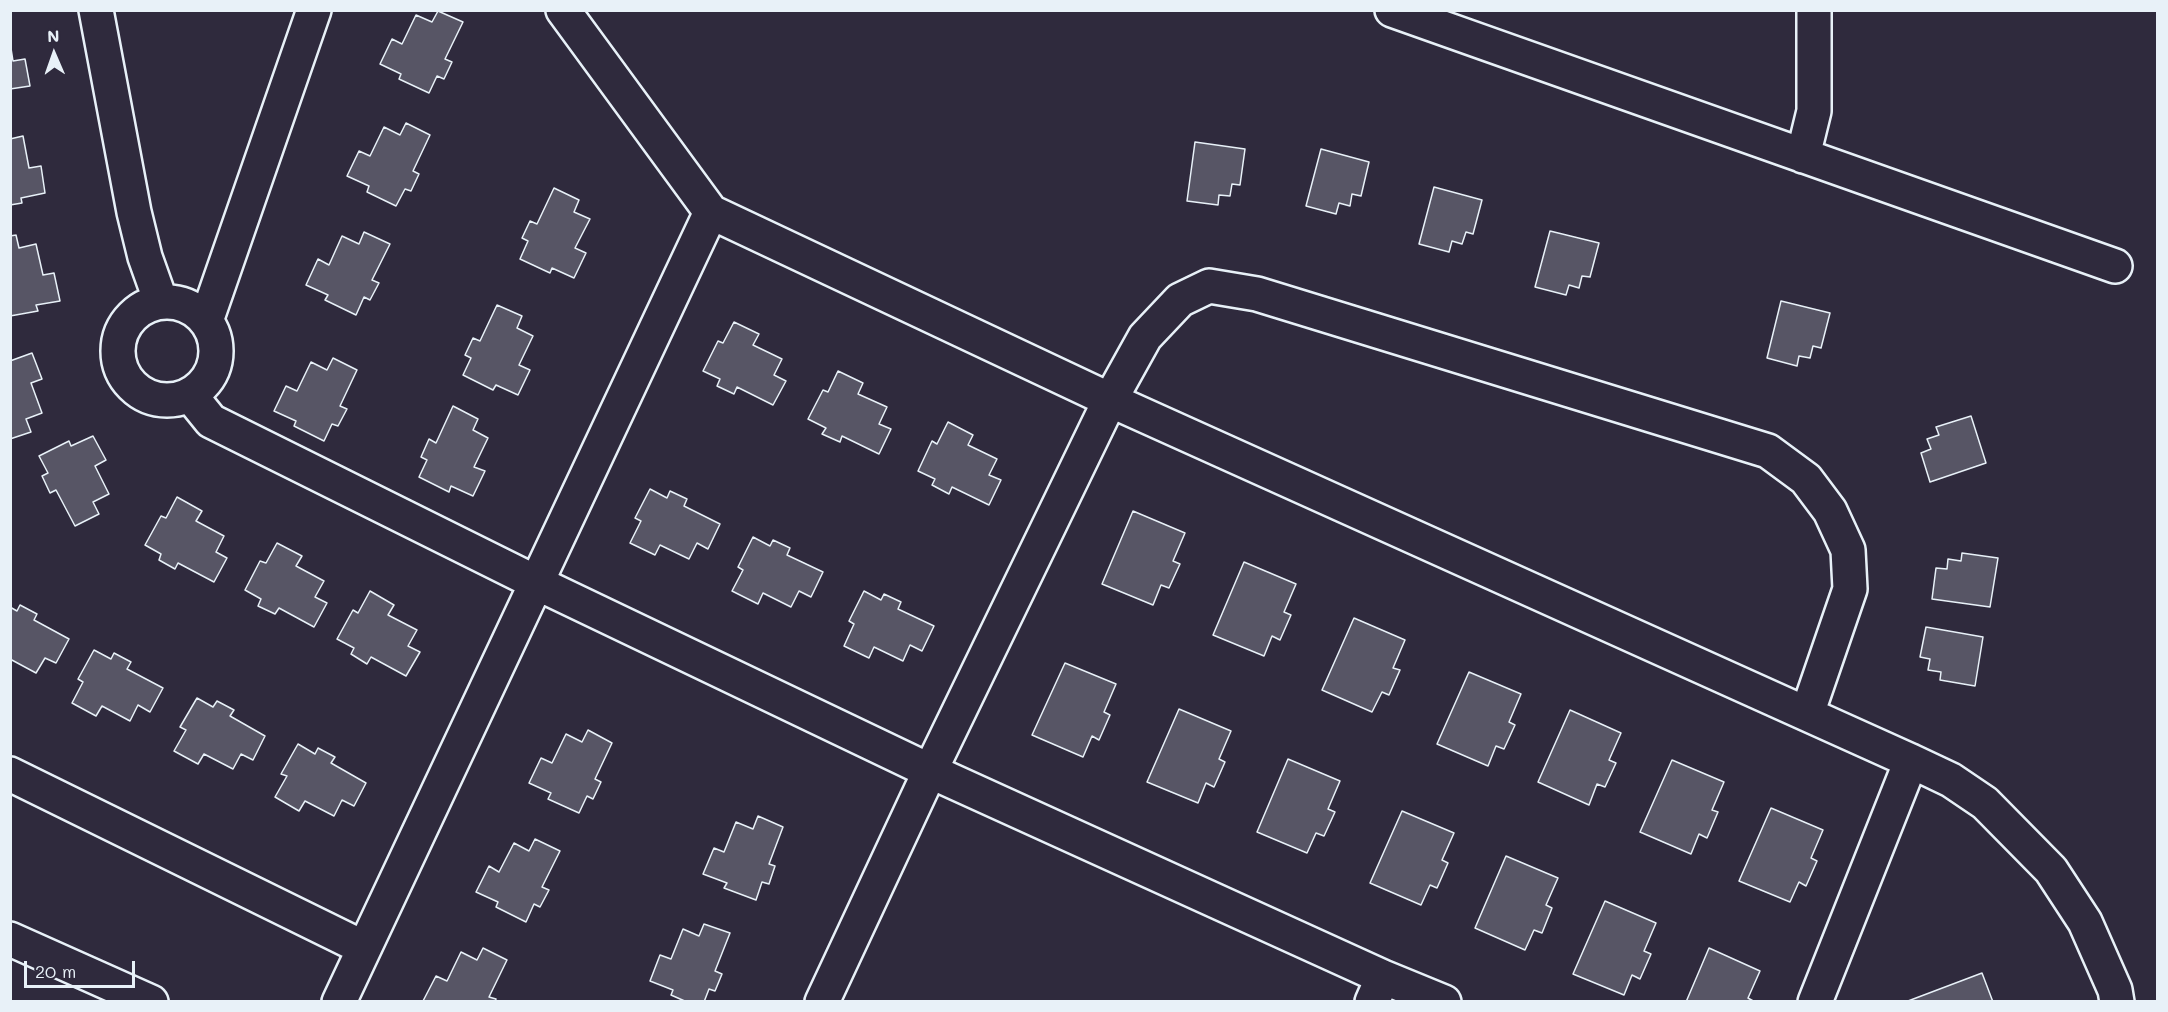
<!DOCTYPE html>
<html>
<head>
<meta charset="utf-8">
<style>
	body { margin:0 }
	#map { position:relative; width:2168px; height:1012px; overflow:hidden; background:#2f2a3d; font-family:Mali,sans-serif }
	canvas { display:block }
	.frame { position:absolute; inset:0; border:12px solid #e8f1f8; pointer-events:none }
	.north { position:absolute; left:24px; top:24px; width:60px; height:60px; -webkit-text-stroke:4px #2f2a3d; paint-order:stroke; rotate:358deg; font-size:16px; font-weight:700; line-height:24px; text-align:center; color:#e8f1f8 }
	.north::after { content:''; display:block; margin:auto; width:21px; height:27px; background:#e8f1f8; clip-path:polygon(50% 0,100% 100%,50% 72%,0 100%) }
	.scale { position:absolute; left:24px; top:961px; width:111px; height:27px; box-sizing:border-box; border:3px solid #e8f1f8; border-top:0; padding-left:8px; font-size:18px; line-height:21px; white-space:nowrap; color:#e8f1f8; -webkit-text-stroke:4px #2f2a3d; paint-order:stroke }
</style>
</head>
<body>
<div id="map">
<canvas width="2168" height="1012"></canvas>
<div class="frame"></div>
<div class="north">N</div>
<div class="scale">20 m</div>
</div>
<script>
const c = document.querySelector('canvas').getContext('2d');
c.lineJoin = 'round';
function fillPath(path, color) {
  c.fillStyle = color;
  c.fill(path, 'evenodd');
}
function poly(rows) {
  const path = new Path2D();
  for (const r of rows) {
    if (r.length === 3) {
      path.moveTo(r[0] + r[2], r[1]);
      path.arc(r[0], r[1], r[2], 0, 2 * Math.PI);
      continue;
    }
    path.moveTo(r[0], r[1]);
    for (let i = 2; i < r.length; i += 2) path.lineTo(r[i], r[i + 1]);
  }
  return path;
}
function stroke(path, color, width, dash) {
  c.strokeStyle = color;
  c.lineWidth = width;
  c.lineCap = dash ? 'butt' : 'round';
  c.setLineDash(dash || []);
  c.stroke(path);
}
const building = poly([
	[438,11,463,22,445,59,452,62,444,79,437,76,429,93,399,79,401,74,380,64,392,39,402,44,416,15,432,22,438,11],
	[10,42,13,61,25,59,30,86,10,89,10,42],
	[406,123,430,135,413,171,419,174,411,191,405,189,396,206,367,192,369,186,347,176,359,151,370,156,384,127,400,135,406,123],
	[23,136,29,168,41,166,45,193,21,198,22,203,10,205,10,139,23,136],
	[1195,142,1245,149,1240,185,1232,184,1230,196,1219,195,1218,205,1187,201,1195,142],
	[1321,149,1369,162,1361,196,1352,194,1350,206,1339,203,1336,214,1306,206,1321,149],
	[1434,187,1482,200,1473,234,1466,232,1462,244,1452,241,1449,252,1419,244,1434,187],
	[554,188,579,200,574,212,590,219,575,248,586,253,574,278,552,268,550,273,520,259,528,241,522,238,530,221,537,224,554,188],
	[1550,231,1599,243,1590,277,1582,276,1579,288,1569,285,1566,295,1535,287,1550,231],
	[364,232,390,244,372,280,379,283,370,300,364,297,356,315,325,300,328,295,306,285,318,259,329,265,342,236,359,244,364,232],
	[16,235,19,248,36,244,43,275,54,273,60,301,36,305,38,311,10,316,10,236,16,235],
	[1781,301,1830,313,1821,348,1813,346,1810,358,1799,356,1797,366,1767,358,1781,301],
	[497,305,522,316,517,328,533,336,519,365,530,370,518,395,496,385,493,390,463,375,471,358,465,355,473,338,480,341,497,305],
	[734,322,759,334,753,345,782,359,774,375,786,381,773,405,737,387,734,394,717,386,720,379,703,371,718,341,723,343,734,322],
	[32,353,42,379,31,383,42,413,26,419,31,432,10,439,10,361,32,353],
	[333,358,357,370,340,406,347,409,338,426,332,424,324,441,294,426,296,421,274,411,286,386,297,391,311,362,327,370,333,358],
	[838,371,863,383,858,394,887,407,879,424,891,429,879,454,842,436,840,442,822,434,826,428,808,419,823,390,828,392,838,371],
	[453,406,478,419,473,430,488,438,474,467,485,471,473,496,451,486,449,492,419,477,427,460,421,457,429,439,436,443,453,406],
	[1971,416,1986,463,1930,482,1921,453,1931,449,1927,439,1939,435,1936,427,1971,416],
	[948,422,973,435,968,445,997,459,989,475,1001,480,989,505,952,487,949,494,932,485,935,479,918,471,932,441,937,444,948,422],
	[93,436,106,460,95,466,109,494,93,502,99,514,75,526,56,490,50,493,42,476,48,473,39,456,69,441,71,446,93,436],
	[650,489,667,498,670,491,687,499,684,506,720,524,708,549,697,543,689,559,660,545,655,555,630,543,641,521,635,518,650,489],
	[177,497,202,511,196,521,224,536,216,552,227,558,214,582,178,563,175,569,159,560,161,554,145,545,161,516,166,518,177,497],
	[1133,511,1185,533,1173,561,1180,564,1169,588,1161,585,1153,605,1102,584,1133,511],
	[753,537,770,546,773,540,790,548,787,555,823,572,811,597,799,591,791,607,763,593,758,604,732,591,743,570,738,567,753,537],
	[277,543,302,556,296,566,324,581,315,597,327,603,314,627,279,608,275,614,258,606,261,599,245,590,260,561,266,563,277,543],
	[1962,553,1998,558,1990,607,1932,599,1936,568,1947,569,1948,559,1961,561,1962,553],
	[1244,562,1296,584,1284,612,1291,615,1280,640,1272,636,1264,656,1213,635,1244,562],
	[370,591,394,605,388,615,417,630,408,646,420,652,406,676,371,657,367,664,351,654,354,648,337,639,353,610,358,613,370,591],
	[864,591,881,600,884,594,901,602,898,609,934,626,922,651,910,645,903,661,874,647,869,658,844,646,854,624,849,621,864,591],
	[20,605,37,614,34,620,69,639,56,663,45,658,36,673,10,659,10,607,17,611,20,605],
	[1354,618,1405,640,1393,668,1400,670,1389,695,1382,692,1372,712,1322,690,1354,618],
	[1926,627,1983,637,1975,686,1940,680,1941,672,1928,670,1930,659,1920,657,1926,627],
	[94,650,111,659,114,653,131,662,127,669,163,688,150,712,138,705,130,721,102,706,96,716,72,703,83,682,78,679,94,650],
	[1065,663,1116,684,1104,712,1110,715,1099,740,1092,736,1083,757,1032,735,1065,663],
	[1469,672,1521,694,1509,722,1515,725,1504,749,1496,746,1488,766,1437,744,1469,672],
	[197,698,213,707,217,701,234,710,230,716,265,736,253,760,241,754,233,769,204,754,198,764,174,751,186,730,180,727,197,698],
	[1179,709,1231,731,1219,759,1225,762,1214,787,1206,783,1198,803,1147,782,1179,709],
	[1570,710,1621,733,1609,760,1616,763,1605,787,1597,784,1589,805,1538,782,1570,710],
	[588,730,612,743,595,779,601,782,593,799,587,796,579,813,548,799,551,793,529,783,541,758,552,763,566,734,582,742,588,730],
	[298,744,315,754,318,748,335,757,331,763,366,783,354,806,342,800,334,816,305,801,299,811,275,797,287,776,281,774,298,744],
	[1288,759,1340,781,1328,809,1335,812,1324,836,1316,833,1307,853,1257,832,1288,759],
	[1672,760,1724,782,1712,810,1718,812,1707,838,1699,834,1691,854,1640,832,1672,760],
	[1771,808,1823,830,1811,858,1817,861,1806,886,1799,882,1790,902,1739,881,1771,808],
	[1402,811,1454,833,1442,860,1448,863,1437,888,1430,885,1421,905,1370,883,1402,811],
	[758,816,783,827,769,864,775,866,769,884,762,882,756,900,724,888,727,883,703,874,714,848,724,852,736,822,753,829,758,816],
	[535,839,560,851,542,887,549,890,540,907,534,904,526,922,496,907,498,902,476,892,489,866,499,872,514,843,529,851,535,839],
	[1506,856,1558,878,1546,905,1552,908,1542,933,1534,930,1525,950,1475,928,1506,856],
	[1605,901,1656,923,1644,951,1651,954,1640,979,1632,975,1624,995,1573,974,1605,901],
	[704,924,730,933,715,971,722,974,715,991,709,989,704,1002,687,1002,671,995,673,990,650,981,660,955,671,959,683,929,699,936,704,924],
	[483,948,507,960,489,997,496,999,495,1002,423,1001,436,976,447,981,461,952,477,960,483,948],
	[1709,948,1760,971,1748,998,1755,1002,1686,1002,1709,948],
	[1982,973,1993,1002,1908,1002,1908,1001,1982,973]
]);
fillPath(building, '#575565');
stroke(building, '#e8f1f8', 1.5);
const minor = poly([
	[96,10,134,212,145,257,161,302],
	[563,10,711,212],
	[1392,10,2115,266],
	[1803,156,1814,111,1814,10],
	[167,351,49],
	[206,321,314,10],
	[190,395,211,421,537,583,930,771,1383,977,1372,1002],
	[10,774,364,948],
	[10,939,151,1002],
	[1383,977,1444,1002],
	[339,1002,711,212,1110,400,1145,337,1180,300,1209,286,1257,294,1768,451,1806,479,1830,511,1848,550,1850,589,1807,714],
	[822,1002,930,771,1110,400,1911,761,1951,780,1985,803,2051,870,2085,922,2115,990,2117,1002],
	[1815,1002,1911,761]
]);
stroke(minor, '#e8f1f8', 38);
stroke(minor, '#2f2a3d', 33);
</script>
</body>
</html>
